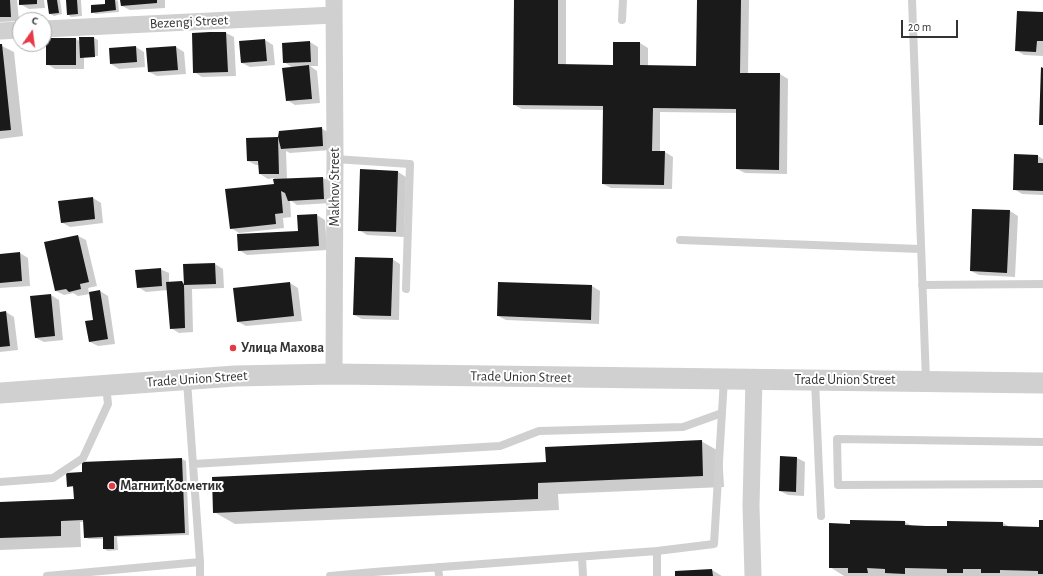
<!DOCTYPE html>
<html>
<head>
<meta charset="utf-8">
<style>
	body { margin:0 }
	#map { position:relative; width:1043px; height:576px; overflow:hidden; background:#fff; font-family:"Alegreya Sans",sans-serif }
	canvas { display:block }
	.north { position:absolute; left:12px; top:12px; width:40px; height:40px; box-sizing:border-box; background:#fff; border:1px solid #adadad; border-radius:50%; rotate:14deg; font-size:11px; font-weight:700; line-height:16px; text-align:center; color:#333 }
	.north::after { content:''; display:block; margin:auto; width:14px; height:18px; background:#e63946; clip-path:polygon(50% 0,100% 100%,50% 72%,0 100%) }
	.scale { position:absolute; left:901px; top:20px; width:57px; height:18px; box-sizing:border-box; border:2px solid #333; border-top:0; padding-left:5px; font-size:12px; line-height:14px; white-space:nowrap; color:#333; -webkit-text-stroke:3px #fff; paint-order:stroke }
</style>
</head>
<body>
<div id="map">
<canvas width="1043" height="576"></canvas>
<div class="north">С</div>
<div class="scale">20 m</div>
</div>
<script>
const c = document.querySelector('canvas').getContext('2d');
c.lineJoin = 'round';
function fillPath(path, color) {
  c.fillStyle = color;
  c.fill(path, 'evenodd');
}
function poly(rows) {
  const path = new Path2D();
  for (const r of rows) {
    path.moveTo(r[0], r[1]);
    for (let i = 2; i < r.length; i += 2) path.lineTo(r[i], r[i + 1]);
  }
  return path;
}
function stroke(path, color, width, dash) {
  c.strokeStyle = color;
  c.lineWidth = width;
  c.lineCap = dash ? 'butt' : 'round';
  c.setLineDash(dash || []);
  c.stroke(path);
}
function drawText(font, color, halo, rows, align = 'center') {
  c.font = font + ' "Alegreya Sans",sans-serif';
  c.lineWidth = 4;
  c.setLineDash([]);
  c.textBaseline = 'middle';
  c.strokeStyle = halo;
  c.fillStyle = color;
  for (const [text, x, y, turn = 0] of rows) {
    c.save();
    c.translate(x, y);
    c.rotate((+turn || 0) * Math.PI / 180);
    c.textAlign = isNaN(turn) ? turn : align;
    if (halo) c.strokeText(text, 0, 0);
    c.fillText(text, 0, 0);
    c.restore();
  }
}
fillPath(poly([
	[0,0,17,0,19,21,0,22],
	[20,0,44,0,45,8,29,9,20,4],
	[48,0,60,0,62,14,54,16,50,14],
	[67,0,81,0,82,16,71,17,68,14],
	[106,0,116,0,118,1,119,12,96,14,92,12,106,4],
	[121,0,165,0,165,8,130,10,122,6],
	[515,0,566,0,566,65,614,66,614,43,640,43,648,48,648,67,697,67,698,0,749,0,748,74,780,74,788,79,787,174,745,173,737,169,737,113,660,112,660,152,665,152,673,157,672,189,611,188,603,184,604,110,522,109,514,105],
	[1043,13,1043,56,1024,55,1016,50],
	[226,33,234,37,236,76,202,77,194,72,193,34],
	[81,38,94,38,98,40,98,56,84,57,84,59,98,59,84,59,84,69,55,69,47,64,76,39,81,42],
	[265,40,273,45,275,65,250,67,242,63,240,42],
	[310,42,318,47,318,66,310,66,317,71,320,103,295,105,287,100,293,68,284,62],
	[0,45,14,52,23,136,0,139],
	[136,47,144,52,145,67,119,69,111,64],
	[176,47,184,52,186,74,157,76,149,72,147,49],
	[321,128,329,133,331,150,290,153,286,151,287,179,323,178,331,182,332,203,297,205,290,200,291,217,283,218,284,228,239,233,231,228,275,185,274,178,268,179,260,174,260,165,256,165,248,161,247,139,279,138],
	[1038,156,1043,159,1043,195,1022,194,1014,189],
	[398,172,406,177,404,237,367,235,359,230],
	[93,198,101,203,103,223,70,227,61,222],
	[1010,211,1018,216,1015,277,979,275,971,271],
	[317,215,325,220,327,250,247,255,239,250,299,232],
	[78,236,86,240,97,286,88,288,89,293,100,291,108,296,115,344,98,346,90,342,95,321,90,294,78,296,73,293,64,295,56,291,45,243],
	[20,253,28,258,30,286,0,288,0,255],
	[392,259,400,264,399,320,362,319,354,315],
	[215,264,223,269,224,288,192,289,193,332,179,333,171,328,168,290,146,292,138,287,160,269,169,273,169,283,181,282,185,284],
	[290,283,298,288,302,321,246,326,238,322],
	[592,286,600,291,599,324,506,320,498,316],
	[51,295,59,300,63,340,44,342,36,338],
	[6,312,14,317,18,350,0,352,0,313],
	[701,441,722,453,724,487,558,494,559,510,235,524,214,512],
	[797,458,805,462,804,496,788,495,780,491],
	[182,459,186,461,189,535,117,537,118,550,108,551,104,549,104,539,89,539,85,537,84,522,80,522,81,547,0,550,0,503,75,499,75,488,68,486,83,473],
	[851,521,905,522,912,526,948,527,1003,523,1010,527,1040,528,1043,521,1043,576,844,576,830,567,851,525],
	[712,570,722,576,676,576]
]), '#0003');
fillPath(poly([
	[0,0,10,0,11,17,0,17],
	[19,0,37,0,37,4,19,5],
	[47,0,57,0,59,13,49,14],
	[66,0,77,0,78,14,67,15],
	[105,0,115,0,116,10,91,13,91,5,105,4],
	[120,0,157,0,157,3,121,6],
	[514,0,558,0,558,64,613,65,613,42,640,42,640,65,696,66,697,0,741,0,740,73,780,73,779,170,736,169,736,109,653,108,652,151,665,151,664,185,602,184,603,106,513,105],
	[1017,11,1043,12,1043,41,1037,41,1036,52,1015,51],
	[210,32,226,32,228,72,193,73,192,33],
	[79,37,94,37,95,57,80,58],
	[46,38,76,38,76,65,46,65],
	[265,39,267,61,241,63,239,41],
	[310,41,311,62,283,63,282,43],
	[0,44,2,44,11,130,0,131],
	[136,46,137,62,110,64,109,48],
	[176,46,178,70,148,72,146,48],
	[309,65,312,99,286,101,282,68],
	[1041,67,1043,68,1043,125,1039,125],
	[322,127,323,146,281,149,278,137,279,174,259,174,258,161,247,161,246,138,278,137,279,131],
	[1014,154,1038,155,1038,163,1043,163,1043,191,1013,190],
	[360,169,398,171,396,232,358,231],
	[323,177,324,199,288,201,285,193,281,191,283,213,275,214,276,224,230,229,225,189,274,184,273,179],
	[93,197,95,219,61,223,58,201],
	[972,209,1010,210,1007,273,970,271],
	[317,214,319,246,238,251,237,234,298,231,297,215],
	[78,235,89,282,80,284,81,289,69,292,66,289,55,291,44,242],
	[20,252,22,281,0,283,0,254],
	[355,257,393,258,391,316,353,315],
	[215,263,216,284,184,285,183,264],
	[161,268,162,286,137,288,135,270],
	[182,281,184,285,185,328,170,329,166,282],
	[290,282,294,316,237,322,233,288],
	[498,282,592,285,591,320,497,316],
	[100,290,108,339,89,342,85,321,93,320,89,292],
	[51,294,55,336,35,338,30,296],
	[6,311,10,346,0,347,0,312],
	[702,440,703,476,538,483,538,499,213,513,212,477,546,462,545,447],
	[780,456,797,457,796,492,779,491],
	[182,458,185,533,114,536,114,549,103,549,103,537,84,538,83,520,61,521,61,536,0,538,0,502,74,499,73,486,67,487,66,473,82,472,82,462],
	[850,520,905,521,905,525,926,526,947,526,947,521,1003,522,1003,526,1039,527,1039,520,1043,520,1043,574,1038,574,1038,571,1000,570,1000,573,981,573,981,569,963,569,963,573,947,573,947,569,905,568,905,574,885,573,885,569,867,568,868,573,848,573,848,568,829,568,829,523,850,524],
	[712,569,713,576,675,576,675,571]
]), '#1a1a1a');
stroke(poly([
	[912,0,926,381],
	[622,20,623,0],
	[335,159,410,164,406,289],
	[680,240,920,249],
	[922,285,1043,284],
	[815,381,821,516],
	[1043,442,837,439,838,485,1043,484],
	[193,464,500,446,539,431,683,427,722,413],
	[0,482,53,478,83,458,108,404,106,385],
	[657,551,657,576],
	[582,557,583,576],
	[200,562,200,576],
	[438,567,439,576],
	[47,576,200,562,187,381],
	[330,576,374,572,657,551,714,544,724,379]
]), '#d0d0d0', 8);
stroke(poly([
	[44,29,334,15],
	[0,31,20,30],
	[334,374,335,153,334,0],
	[753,576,751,506,754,379]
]), '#d0d0d0', 17);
stroke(poly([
	[0,393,235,376,334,374,1043,383]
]), '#d0d0d0', 21);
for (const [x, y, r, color] of [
	[233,348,4,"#e63946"],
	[112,486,4,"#e63946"]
]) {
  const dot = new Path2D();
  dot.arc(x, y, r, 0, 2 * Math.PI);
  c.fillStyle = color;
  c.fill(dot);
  stroke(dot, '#fff', 1.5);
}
drawText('14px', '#333', '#fff', [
	["Bezengi Street",189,22,-3],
	["Makhov Street",335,187,-90],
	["Trade Union Street",521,377,1],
	["Trade Union Street",197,379,-4],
	["Trade Union Street",845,380]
]);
drawText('bold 14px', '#333', '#fff', [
	["Улица Махова",241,348],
	["Магнит Косметик",120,486]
], 'left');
</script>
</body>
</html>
